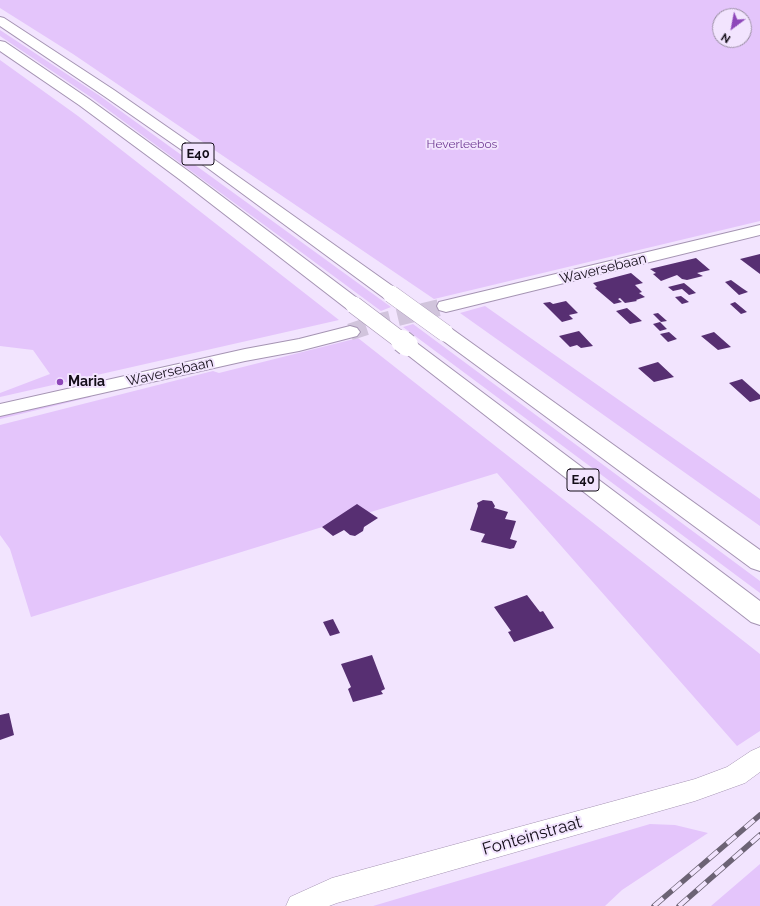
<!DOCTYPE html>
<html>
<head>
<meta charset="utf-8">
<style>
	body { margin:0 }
	#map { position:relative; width:760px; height:906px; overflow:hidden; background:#f2e4fe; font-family:Raleway,sans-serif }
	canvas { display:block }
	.north { position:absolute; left:712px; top:8px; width:40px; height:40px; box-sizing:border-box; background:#f2e4fe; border:1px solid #998ea2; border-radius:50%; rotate:212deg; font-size:11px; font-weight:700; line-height:16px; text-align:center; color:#140e19 }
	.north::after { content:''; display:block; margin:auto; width:14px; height:18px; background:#8d46b9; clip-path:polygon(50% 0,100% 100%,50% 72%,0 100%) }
</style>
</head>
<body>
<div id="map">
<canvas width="760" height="906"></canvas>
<div class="north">N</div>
</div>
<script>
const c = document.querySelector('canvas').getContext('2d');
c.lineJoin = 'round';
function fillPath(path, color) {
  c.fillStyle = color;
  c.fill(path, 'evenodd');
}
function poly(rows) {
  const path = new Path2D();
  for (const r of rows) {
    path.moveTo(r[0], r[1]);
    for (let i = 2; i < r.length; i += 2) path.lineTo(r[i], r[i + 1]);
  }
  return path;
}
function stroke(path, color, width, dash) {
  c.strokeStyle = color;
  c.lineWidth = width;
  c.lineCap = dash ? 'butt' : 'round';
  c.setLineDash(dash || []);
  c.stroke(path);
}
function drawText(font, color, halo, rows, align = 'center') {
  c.font = font + ' Raleway,sans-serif';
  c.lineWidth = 4;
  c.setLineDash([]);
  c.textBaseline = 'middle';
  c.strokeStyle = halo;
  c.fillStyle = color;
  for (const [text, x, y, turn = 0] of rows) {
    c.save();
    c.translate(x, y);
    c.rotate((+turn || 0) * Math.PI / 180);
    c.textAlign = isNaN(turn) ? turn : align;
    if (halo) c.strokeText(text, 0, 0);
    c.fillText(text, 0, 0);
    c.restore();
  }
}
fillPath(poly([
	[0,0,760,0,760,221,434,299,73,54,0,8],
	[720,16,744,16,744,40,720,40],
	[0,30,100,96,391,307,381,311,92,98,0,36],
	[0,60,78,116,339,320,0,397,0,393,50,374,33,350,0,346],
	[485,306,760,499,760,526,460,313],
	[413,324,760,581,760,593,403,327],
	[358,338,760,654,760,731,737,746,497,473,31,617,10,549,0,535,0,425,213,371,219,373],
	[91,396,91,397,0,419,0,414],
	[650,824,675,825,708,833,622,890,605,906,373,906],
	[760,864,760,906,711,906]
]), '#e4c5fb');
fillPath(poly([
	[760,254,760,274,740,259],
	[696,258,710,270,697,273,703,276,687,280,682,279,677,275,661,281,653,274,656,273,650,269],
	[631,273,643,283,635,285,642,292,639,293,645,297,636,300,637,301,625,303,620,298,618,299,622,302,614,304,595,288,597,287,593,283],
	[731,280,742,288,748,292,739,295,725,282],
	[684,283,689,287,696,293,689,295,682,289,673,291,668,287],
	[681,296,689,302,682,304,675,297],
	[566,301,578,313,569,315,573,319,562,322,543,303,550,302,553,304],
	[735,302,747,312,741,314,730,304],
	[627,308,642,321,630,324,616,311],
	[658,313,667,321,661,322,653,314],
	[660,322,667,329,660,331,653,324],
	[579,331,593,346,581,348,577,345,570,347,559,336],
	[669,332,677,339,668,342,660,334],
	[714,332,731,347,718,350,701,336],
	[658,362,674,377,654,382,638,368],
	[742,379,760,395,760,399,750,402,729,383],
	[483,500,492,501,495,506,494,508,508,512,505,519,516,521,510,539,517,541,514,548,510,549,481,542,485,534,470,530,478,506,477,503],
	[357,504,378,518,364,527,363,531,355,536,350,535,344,530,333,536,322,527],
	[527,595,540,612,543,611,554,628,514,642,508,632,511,631,494,607],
	[333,619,340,633,330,636,323,622],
	[372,655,385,689,381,691,383,694,353,702,348,689,351,687,341,664],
	[9,713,14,735,0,740,0,715]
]), '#572f72');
stroke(poly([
	[350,332,383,321,446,306]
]), '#d1c4dc', 17, [17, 8]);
const minor = poly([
	[760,747,760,772,745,783,695,801,337,903,329,906,286,906,290,897,332,878,695,779,727,767,751,751,760,747]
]);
const tertiary = poly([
	[760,225,760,235,446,312,439,310,437,306,439,302,760,225],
	[350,326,357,328,360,332,357,336,299,351,245,361,0,416,0,404,245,349,299,339,350,326]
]);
const motorway = poly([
	[0,17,4,18,114,90,219,163,398,290,400,294,398,298,391,300,384,298,209,169,104,96,0,26,0,17],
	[0,41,5,42,89,99,191,173,361,301,363,305,361,309,354,311,347,309,179,179,79,105,0,51,0,41],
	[445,327,452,329,760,550,760,571,751,568,438,337,435,333,438,329,445,327],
	[407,339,414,341,760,601,760,625,751,622,400,349,397,345,400,341,407,339]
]);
stroke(minor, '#a594b3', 1);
stroke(tertiary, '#a594b3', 2);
stroke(motorway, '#a594b3', 2);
fillPath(minor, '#fff');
fillPath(tertiary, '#fff');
fillPath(motorway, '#fff');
const rail = poly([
	[654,906,760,815],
	[679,906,760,835]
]);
stroke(rail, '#6c6374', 5.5);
stroke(rail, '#f2e4fe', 4, [12]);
const motorwayBridgeFar1 = poly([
	[391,294,445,333],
	[354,305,403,342]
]);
const motorwayBridge = poly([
	[402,341,407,345]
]);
stroke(motorwayBridgeFar1, '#a594b3', 18, []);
stroke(motorwayBridge, '#a594b3', 24, []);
stroke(motorwayBridgeFar1, '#fff', 17);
stroke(motorwayBridge, '#fff', 22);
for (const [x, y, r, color] of [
	[60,382,4,"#8d46b9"]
]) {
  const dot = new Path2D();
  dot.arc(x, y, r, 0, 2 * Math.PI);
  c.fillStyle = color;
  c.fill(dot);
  stroke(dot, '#f2e4fe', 1.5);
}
drawText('12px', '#6f3a92', '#f2e4fe', [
	["Heverleebos",462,144]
]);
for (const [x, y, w] of [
	[198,154,32],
	[583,480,32]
]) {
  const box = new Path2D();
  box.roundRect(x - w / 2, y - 11, w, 22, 3);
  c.fillStyle = '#f2e4fe';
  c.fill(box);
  stroke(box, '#140e19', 1);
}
drawText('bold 13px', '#140e19', null, [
	["E40",198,154],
	["E40",583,480]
]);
drawText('14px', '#140e19', '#f2e4fe', [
	["Waversebaan",603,269,-14],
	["Waversebaan",170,372,-13]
]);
drawText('bold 14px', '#140e19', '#f2e4fe', [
	["Maria",68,382]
], 'left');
drawText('17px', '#140e19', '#f2e4fe', [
	["Fonteinstraat",532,836,-16]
]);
</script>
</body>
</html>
